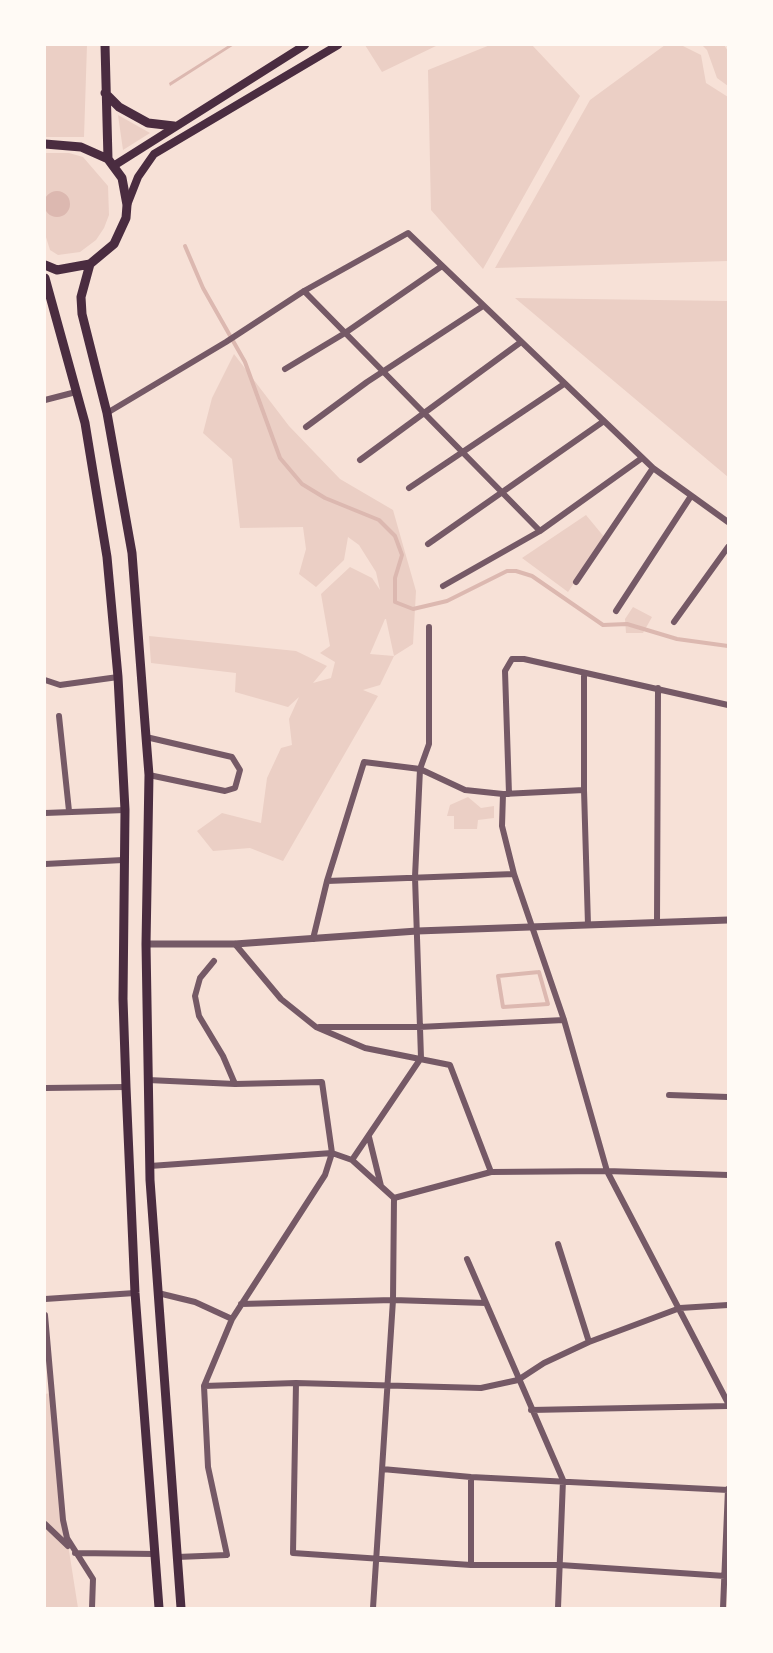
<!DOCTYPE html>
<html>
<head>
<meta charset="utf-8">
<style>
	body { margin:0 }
	#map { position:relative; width:773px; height:1653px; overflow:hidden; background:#f7e1d7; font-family:Karla,sans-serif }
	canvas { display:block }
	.frame { position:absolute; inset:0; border:46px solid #fffaf5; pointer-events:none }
</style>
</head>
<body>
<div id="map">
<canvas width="773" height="1653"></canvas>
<div class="frame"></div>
</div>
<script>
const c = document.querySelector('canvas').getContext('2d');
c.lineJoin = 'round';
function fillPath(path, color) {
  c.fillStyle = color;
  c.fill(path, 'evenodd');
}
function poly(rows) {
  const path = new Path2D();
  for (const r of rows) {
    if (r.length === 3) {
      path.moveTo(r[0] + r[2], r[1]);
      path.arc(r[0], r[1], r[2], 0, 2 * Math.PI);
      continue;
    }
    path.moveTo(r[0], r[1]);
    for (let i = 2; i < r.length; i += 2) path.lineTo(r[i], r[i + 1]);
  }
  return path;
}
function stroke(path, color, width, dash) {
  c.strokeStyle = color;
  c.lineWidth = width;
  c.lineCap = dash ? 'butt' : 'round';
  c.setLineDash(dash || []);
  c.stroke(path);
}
fillPath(poly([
	[45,45,87,45,84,137,45,137],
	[365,45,438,45,382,72],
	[490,45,532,45,580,96,483,269,431,210,428,70],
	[665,45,681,45,701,55,706,83,728,97,728,261,495,268,590,100],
	[702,45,724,45,728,51,728,86,717,78,707,50],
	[118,115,150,133,123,150],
	[45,153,69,153,83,157,108,186,109,215,104,228,96,240,80,252,58,255,50,250,45,234],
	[515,298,728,301,728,477],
	[234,354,289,426,340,479,393,510,416,591,413,644,394,656,380,685,363,690,378,696,283,861,250,848,213,851,197,831,222,813,261,823,267,778,281,748,292,745,289,719,299,697,288,707,235,692,236,673,151,663,149,636,296,651,327,666,313,683,331,678,335,662,320,653,330,646,321,594,350,567,372,578,380,590,376,572,359,545,348,537,344,560,316,587,299,574,306,549,303,527,240,528,232,459,203,433,212,398],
	[386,619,394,656,370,654,385,619],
	[586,515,605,538,568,592,522,558],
	[633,607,652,617,643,633,626,633,625,619],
	[468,797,481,808,494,806,494,818,478,820,477,829,454,829,454,816,447,816,450,805],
	[51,1393,59,1487,78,1608,45,1608,45,1394]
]), '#ebcfc5');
fillPath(poly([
	[229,45,234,45,170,86,169,83],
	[57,204,13]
]), '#dcb8b0');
stroke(poly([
	[185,246,203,288,245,362,280,458,302,484,325,498,379,520,395,536,402,555,395,578,395,602,413,609,447,601,507,571,516,571,532,576,603,625,627,624,677,639,728,646],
	[539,972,548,1004,503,1007,498,976,539,972]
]), '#dcb8b0', 4);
stroke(poly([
	[304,291,540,531],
	[285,369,345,333,442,266],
	[45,400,76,392],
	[107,413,226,342,304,291,408,233,653,468,728,522],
	[306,427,367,382,483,306],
	[360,460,521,342],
	[409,488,564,384],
	[428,544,604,421],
	[576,582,653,468],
	[443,586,540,531,642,458],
	[616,611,691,496],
	[674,622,728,547],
	[584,673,584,790,588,925],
	[45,680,60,685,118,677],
	[59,716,69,811],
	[146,737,232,757,240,770,235,788,225,791,149,775],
	[503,794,502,826,514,874,564,1020,607,1171,728,1403],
	[509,794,505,671,512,659,524,659,728,705],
	[45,813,125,810],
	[45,864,123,860],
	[327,881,514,874],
	[657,922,658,688],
	[313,939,327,881,364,762,420,769,465,790,503,794,584,790],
	[235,944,281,999,316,1027,365,1048,450,1065,491,1172],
	[214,961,200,978,195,996,199,1016,223,1056,235,1084],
	[319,1027,419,1027,564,1020],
	[148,1080,235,1084,322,1082,332,1153,325,1175,232,1319,204,1386,208,1467,227,1555,177,1557],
	[45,1088,126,1087],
	[669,1095,728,1097],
	[369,1137,381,1186],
	[352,1160,421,1058,415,877,420,769,429,744,429,627],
	[150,1166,332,1153,352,1160,394,1198],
	[394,1198,491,1172,607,1171,728,1175],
	[558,1244,589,1342],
	[467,1259,563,1480,558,1608],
	[158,1293,195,1302,232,1319],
	[45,1299,135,1293],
	[241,1304,393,1300,486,1303],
	[45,1315,63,1520,67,1538,93,1579,92,1608],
	[296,1383,293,1553,471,1565,560,1565,725,1576],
	[204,1386,296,1383,481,1388,518,1380,544,1363,589,1342,680,1308,728,1305],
	[531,1410,728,1406],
	[382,1469,471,1477,728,1490],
	[471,1477,471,1565],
	[45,1524,68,1546],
	[75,1553,155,1554],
	[373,1608,393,1300,394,1198],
	[723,1608,728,1489]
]), '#755966', 6);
stroke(poly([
	[146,944,235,944,417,931,728,920]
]), '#755966', 7);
stroke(poly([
	[115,165,305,45],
	[127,205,138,177,154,154,338,45]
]), '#4a2c40', 8);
stroke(poly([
	[105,45,108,159],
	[105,93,119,107,148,123,174,126],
	[45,144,81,147,108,159,122,178,127,205,126,218,114,244,90,264,57,270,45,265],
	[90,264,81,297,82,314,107,413,132,553,146,737,149,775,146,944,150,1180,181,1608],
	[45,278,85,423,107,557,118,677,125,810,123,999,126,1087,135,1293,159,1608]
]), '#4a2c40', 9);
</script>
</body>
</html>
